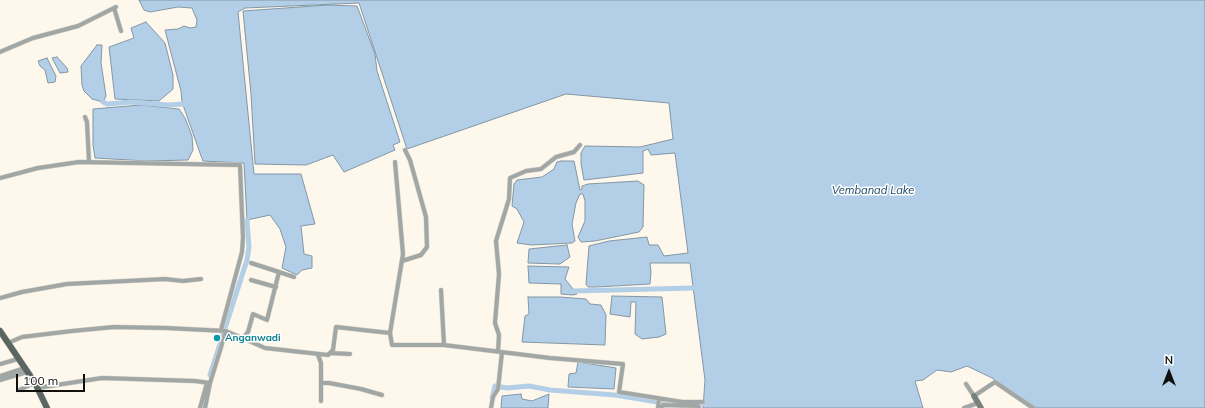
<!DOCTYPE html>
<html>
<head>
<meta charset="utf-8">
<style>
	body { margin:0 }
	#map { position:relative; width:1205px; height:408px; overflow:hidden; background:#fdf7ec; font-family:Mulish,sans-serif }
	canvas { display:block }
	.north { position:absolute; left:1149px; top:352px; width:40px; height:40px; -webkit-text-stroke:3px #fff; paint-order:stroke; rotate:0deg; font-size:11px; font-weight:700; line-height:16px; text-align:center; color:#12100c }
	.north::after { content:''; display:block; margin:auto; width:14px; height:18px; background:#12100c; clip-path:polygon(50% 0,100% 100%,50% 72%,0 100%) }
	.scale { position:absolute; left:16px; top:374px; width:69px; height:18px; box-sizing:border-box; border:2px solid #12100c; border-top:0; padding-left:5px; font-size:12px; line-height:14px; white-space:nowrap; color:#12100c; -webkit-text-stroke:3px #fff; paint-order:stroke }
</style>
</head>
<body>
<div id="map">
<canvas width="1205" height="408"></canvas>
<div class="north">N</div>
<div class="scale">100 m</div>
</div>
<script>
const c = document.querySelector('canvas').getContext('2d');
c.lineJoin = 'round';
function fillPath(path, color) {
  c.fillStyle = color;
  c.fill(path, 'evenodd');
}
function poly(rows) {
  const path = new Path2D();
  for (const r of rows) {
    path.moveTo(r[0], r[1]);
    for (let i = 2; i < r.length; i += 2) path.lineTo(r[i], r[i + 1]);
  }
  return path;
}
function stroke(path, color, width, dash) {
  c.strokeStyle = color;
  c.lineWidth = width;
  c.lineCap = dash ? 'butt' : 'round';
  c.setLineDash(dash || []);
  c.stroke(path);
}
function drawText(font, color, halo, rows, align = 'center') {
  c.font = font + ' Mulish,sans-serif';
  c.lineWidth = 3;
  c.setLineDash([]);
  c.textBaseline = 'middle';
  c.strokeStyle = halo;
  c.fillStyle = color;
  for (const [text, x, y, turn = 0] of rows) {
    c.save();
    c.translate(x, y);
    c.rotate((+turn || 0) * Math.PI / 180);
    c.textAlign = isNaN(turn) ? turn : align;
    if (halo) c.strokeText(text, 0, 0);
    c.fillText(text, 0, 0);
    c.restore();
  }
}
const water = poly([
	[139,0,1205,0,1205,408,1037,408,992,378,967,366,951,372,937,370,923,380,915,381,923,408,703,408,705,380,690,263,650,263,651,272,650,284,596,287,588,287,586,284,589,246,609,241,647,237,649,245,658,245,664,256,688,253,675,153,651,155,648,149,643,151,643,173,593,179,584,180,581,164,581,153,585,146,640,147,673,139,669,103,566,94,407,149,359,3,245,8,238,12,254,174,301,174,315,224,301,226,304,254,312,256,312,268,302,270,297,275,282,268,286,247,280,229,270,215,247,220,244,163,203,161,200,153,182,102,181,91,165,30,178,29,184,26,190,28,196,27,197,20,192,8,178,7,150,12,144,10,139,0],
	[328,5,357,6,375,54,377,71,400,142,393,145,395,150,344,172,333,155,306,165,255,164,251,94,243,11,328,5],
	[146,22,165,43,173,75,173,89,159,101,115,99,109,47,134,38,131,28,146,22],
	[97,45,102,45,101,63,106,96,103,102,92,99,84,91,82,85,81,66,97,45],
	[57,57,67,68,68,72,60,73,52,58,57,57],
	[47,58,56,76,55,82,48,83,45,70,40,66,38,61,47,58],
	[141,105,179,109,185,118,192,136,193,150,188,160,147,161,95,158,93,145,93,109,141,105],
	[561,161,574,161,580,190,582,189,582,186,588,184,638,181,644,185,643,227,639,232,595,241,581,242,578,237,585,221,585,201,583,194,580,194,576,203,572,224,575,241,572,243,531,245,517,243,524,222,517,209,512,206,514,184,517,180,542,177,554,169,557,162,561,161],
	[567,245,570,257,560,264,528,263,529,249,567,245],
	[528,266,569,267,565,279,577,294,573,295,561,294,561,284,529,283,528,266],
	[612,296,662,297,666,334,659,337,642,339,635,334,636,302,631,302,630,317,610,314,612,296],
	[528,297,560,297,586,299,590,304,601,305,606,315,605,345,522,342,525,316,529,314,528,297],
	[578,362,616,368,614,389,568,387,569,374,576,373,578,362],
	[521,394,522,399,532,401,549,394,548,408,501,408,502,396,521,394]
]);
fillPath(water, '#b3cfe7');
stroke(water, '#8396a5', 1);
stroke(poly([
	[103,102,107,104,132,102,168,105,184,104],
	[574,291,693,288],
	[210,375,247,260,249,247,247,220],
	[492,398,495,386,507,388,529,386,550,390,615,395,670,404],
	[692,404,703,404],
	[202,408,205,397]
]), '#b3cfe7', 5);
const minor = poly([
	[114,8,121,31],
	[0,52,33,38,78,26,116,7],
	[85,117,87,122,89,162],
	[395,162,403,254,390,333,392,345,444,345,550,358,623,364,619,392,682,402,703,402],
	[0,178,38,168,79,162,240,165,243,238,242,252,221,330],
	[402,261,421,255,427,247,426,217,410,160,405,150],
	[251,263,279,272],
	[251,280,276,287],
	[441,290,444,345],
	[0,298,22,292,67,284,165,279,183,281,201,279],
	[243,338,248,332,253,314,267,320,279,272,294,277],
	[8,343,22,337,72,331,114,327,166,328,226,331,265,348,328,355,333,350,336,327,390,333],
	[498,351,499,335,495,323,499,274,496,241,509,199,510,178,526,171,541,169,556,157,574,152,580,145],
	[330,353,350,354],
	[318,355,321,363,321,401],
	[0,364,18,359],
	[0,376,25,368],
	[0,380,27,372],
	[321,383,329,383,361,389,382,395],
	[966,384,974,396,995,382,1033,408],
	[37,388,102,378,195,381,210,383],
	[19,390,35,383],
	[200,408,207,383],
	[205,408,210,383,226,331],
	[491,408,493,397,498,389,502,352],
	[658,408,659,398],
	[661,408,663,405,698,406,699,408],
	[964,408,978,403]
]);
const secondary = poly([
	[974,396,981,408]
]);
const primary = poly([
	[0,331,35,383,47,408]
]);
stroke(minor, '#d7d2c8', 5);
stroke(secondary, '#d7d2c8', 6);
stroke(primary, '#d7d2c8', 7);
stroke(minor, '#a1a7a5', 4);
stroke(secondary, '#78817d', 5.5);
stroke(primary, '#5b6561', 6);
for (const [x, y, r, color] of [
	[217,338,4,"#0f9aa8"]
]) {
  const dot = new Path2D();
  dot.arc(x, y, r, 0, 2 * Math.PI);
  c.fillStyle = color;
  c.fill(dot);
  stroke(dot, '#fff', 1.5);
}
drawText('bold 10px', '#0d838f', '#fff', [
	["Anganwadi",225,338]
], 'left');
drawText('italic 11px', '#113d5e', '#fff', [
	["Vembanad Lake",873,191]
]);
</script>
</body>
</html>
